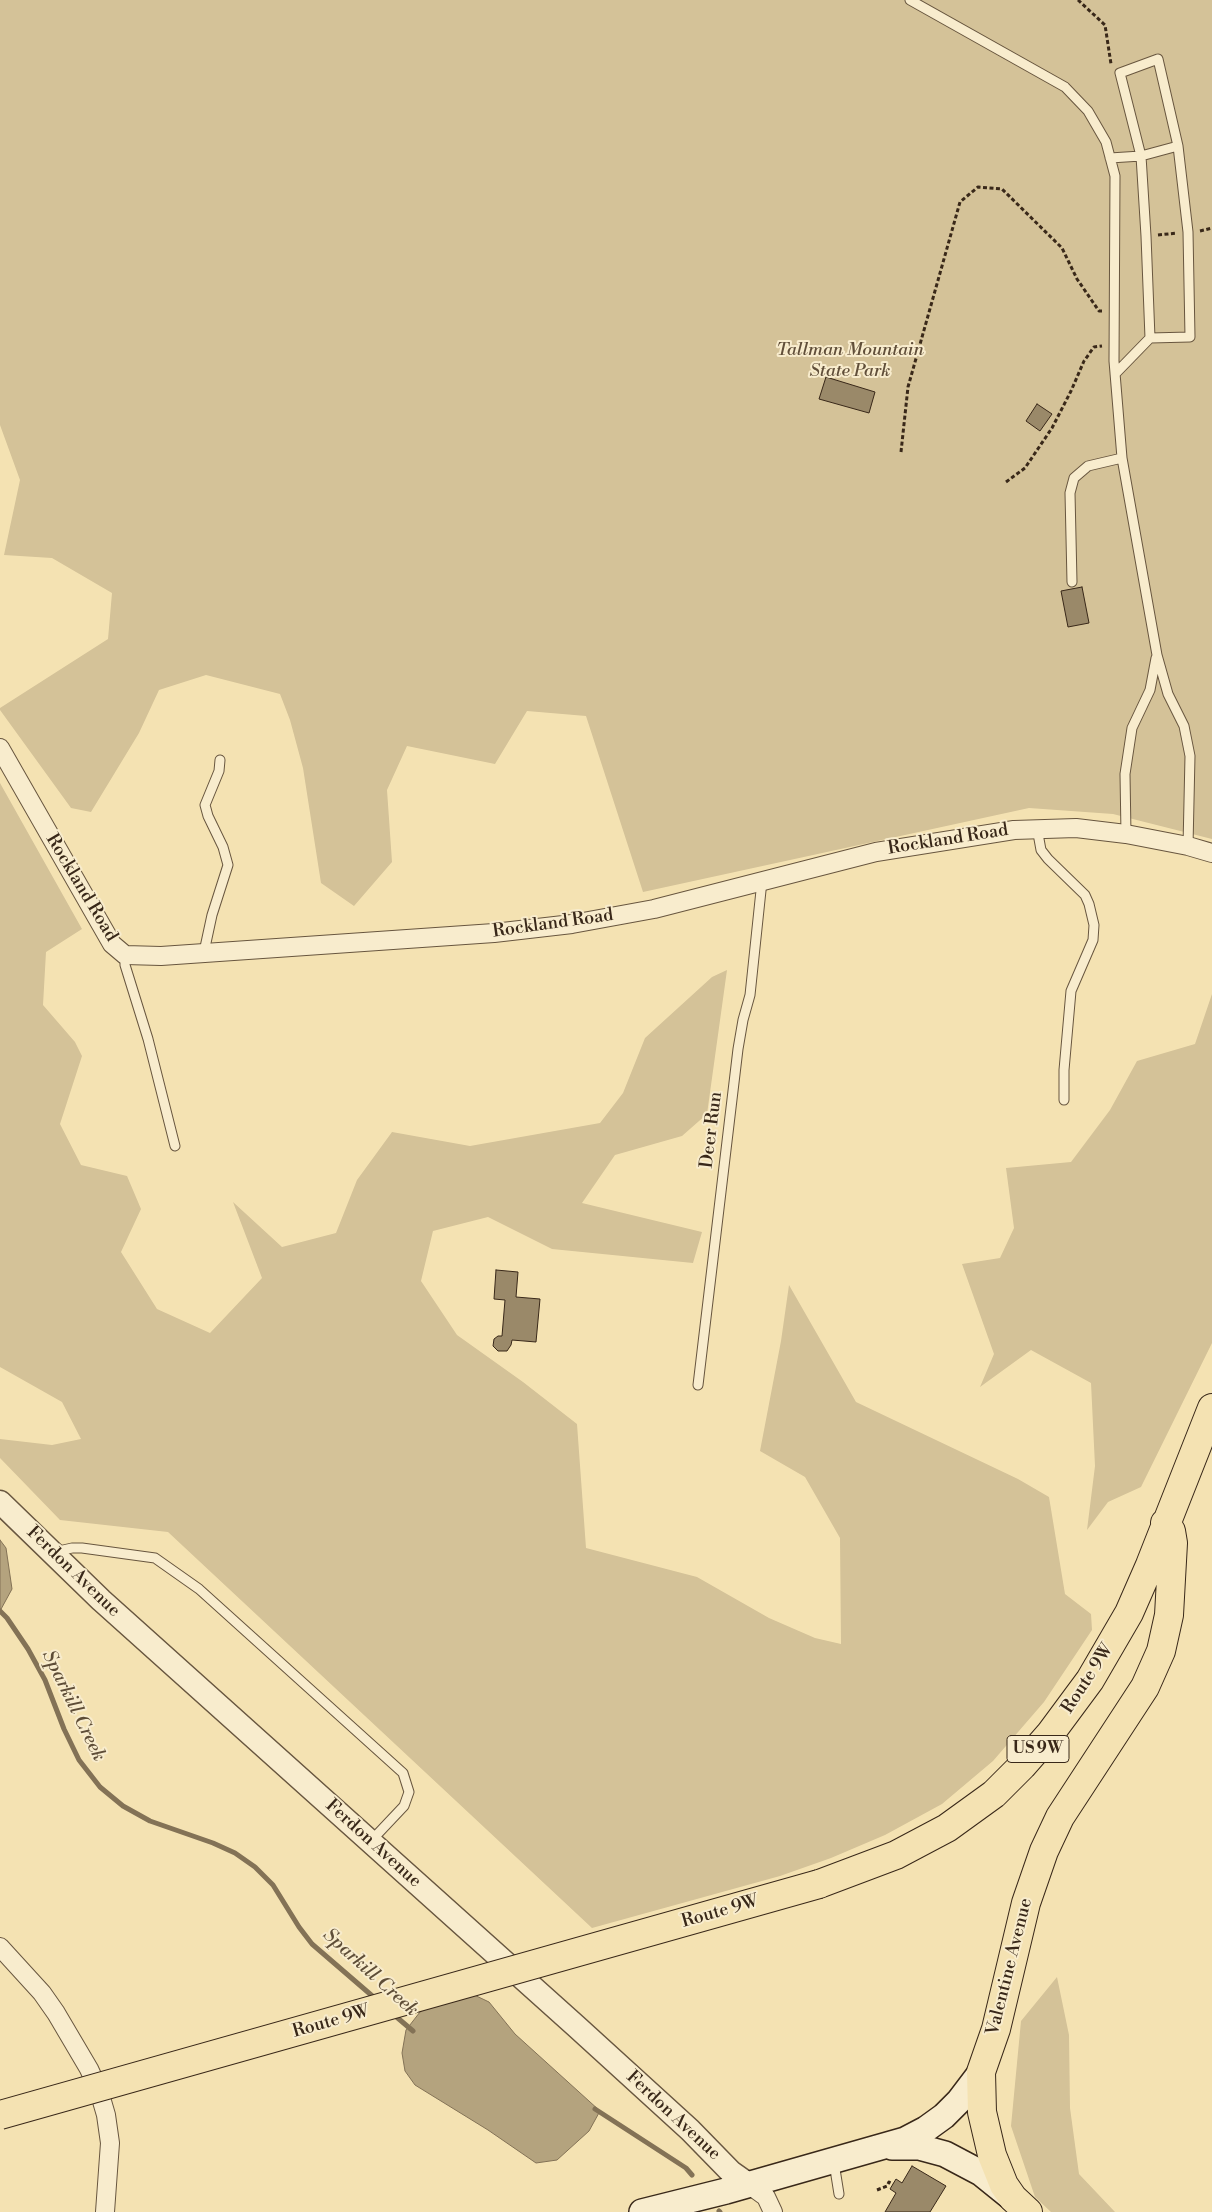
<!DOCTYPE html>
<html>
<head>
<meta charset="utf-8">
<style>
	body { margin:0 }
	canvas { display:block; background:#f4e2b2 }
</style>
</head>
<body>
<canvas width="1212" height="2212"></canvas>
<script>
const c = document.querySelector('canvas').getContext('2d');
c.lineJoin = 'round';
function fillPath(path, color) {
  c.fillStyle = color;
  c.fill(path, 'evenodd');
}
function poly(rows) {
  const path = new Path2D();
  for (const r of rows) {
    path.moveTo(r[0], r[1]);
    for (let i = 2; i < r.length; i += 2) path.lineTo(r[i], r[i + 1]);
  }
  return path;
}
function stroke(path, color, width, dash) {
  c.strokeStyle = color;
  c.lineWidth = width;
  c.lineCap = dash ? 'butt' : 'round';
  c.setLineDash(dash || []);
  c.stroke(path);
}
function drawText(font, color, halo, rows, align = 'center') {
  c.font = font + ' "Libre Bodoni",serif';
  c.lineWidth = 4;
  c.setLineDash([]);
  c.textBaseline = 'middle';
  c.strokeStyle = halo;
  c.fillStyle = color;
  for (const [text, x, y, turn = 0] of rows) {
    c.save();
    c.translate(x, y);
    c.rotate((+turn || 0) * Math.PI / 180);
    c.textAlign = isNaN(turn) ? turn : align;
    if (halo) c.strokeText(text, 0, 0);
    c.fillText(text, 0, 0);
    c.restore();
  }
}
fillPath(poly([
	[0,0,1212,0,1212,839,1113,814,1029,808,643,892,586,716,527,711,495,764,407,746,387,790,392,862,354,906,321,883,303,768,290,720,280,694,206,675,159,690,139,733,91,812,71,808,0,710,0,708,108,639,112,593,52,558,4,555,20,480,0,425],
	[0,783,82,929,46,952,43,1005,75,1042,82,1056,60,1124,81,1165,127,1176,141,1209,121,1252,157,1309,210,1333,262,1278,233,1202,282,1247,336,1233,357,1180,392,1132,470,1146,600,1123,623,1093,645,1038,712,977,727,970,707,1114,682,1136,615,1155,582,1203,702,1232,693,1263,552,1249,488,1217,433,1231,421,1281,457,1335,523,1382,577,1424,586,1548,697,1577,769,1618,815,1638,841,1644,840,1538,805,1477,760,1451,781,1341,789,1285,856,1402,1018,1479,1049,1497,1065,1594,1091,1614,1092,1630,1044,1702,993,1761,942,1804,885,1835,831,1858,780,1876,592,1928,168,1532,60,1520,0,1458,0,1439,52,1445,81,1439,62,1402,0,1367],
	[1212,994,1212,1343,1141,1487,1108,1502,1087,1530,1095,1466,1091,1383,1031,1350,980,1387,994,1354,962,1264,1000,1258,1014,1228,1006,1168,1071,1162,1110,1110,1137,1061,1195,1044],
	[1057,1977,1069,2035,1070,2108,1079,2174,1115,2212,1051,2212,1035,2197,1011,2126,1021,2021]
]), '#d4c298');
const water = poly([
	[0,1540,6,1548,12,1589,0,1611,0,1540],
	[468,1992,489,2002,515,2034,600,2111,589,2131,557,2160,536,2163,488,2130,415,2085,405,2071,402,2053,406,2030,420,2012,440,1998,468,1992]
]);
fillPath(water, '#b4a37e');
stroke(water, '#837256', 1);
stroke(poly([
	[0,1611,7,1618,28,1649,45,1680,64,1729,79,1760,100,1787,123,1806,150,1821,213,1843,235,1853,255,1867,273,1885,299,1927,312,1944,377,2000],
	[393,2014,413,2031],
	[595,2109,686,2168,692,2175],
	[719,2211,720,2212]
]), '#837256', 5);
const building = poly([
	[826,377,875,392,869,413,819,399,826,377],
	[1037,404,1052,414,1040,431,1026,421,1037,404],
	[1082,587,1089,623,1068,627,1061,591,1082,587],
	[496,1270,518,1272,516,1297,540,1299,536,1342,512,1340,511,1345,507,1351,498,1351,493,1346,494,1339,498,1336,502,1336,505,1300,494,1299,496,1270],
	[912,2166,946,2186,930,2212,885,2212,896,2193,890,2189,896,2179,902,2183,912,2166]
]);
fillPath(building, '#9a8969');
stroke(building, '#392819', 1);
const service = poly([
	[910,0,1065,87,1088,111,1106,142,1115,176,1114,361,1122,458,1157,655,1168,694,1184,726,1190,756,1188,846],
	[1110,158,1141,156,1146,236,1150,338,1190,337,1188,232,1178,146,1158,59,1120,73,1141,156,1178,146],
	[1115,374,1150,338],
	[1072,582,1070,493,1074,478,1088,466,1122,458],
	[1037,828,1041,850,1048,859,1085,895,1089,904,1094,925,1093,940,1071,991,1064,1070,1064,1100],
	[1126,834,1125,774,1132,728,1150,690,1156,658],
	[204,952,212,915,228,865,223,847,208,816,205,805,219,771,220,760],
	[125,955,125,965,148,1039,175,1146],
	[698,1385,738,1049,743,1020,750,995,762,881],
	[54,1552,72,1548,82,1548,155,1558,199,1589,403,1773,409,1792,404,1806,370,1842],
	[834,2163,839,2194]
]);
const minor = poly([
	[0,748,112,944,125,955,161,956,494,933,572,924,654,909,876,852,1014,830,1076,828,1126,834,1188,846,1212,853],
	[0,1947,42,1993,56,2013,89,2069,99,2091,106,2115,110,2143,105,2212],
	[748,2184,766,2197,773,2212]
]);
const tertiary = poly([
	[0,1502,101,1600,577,2027,690,2130,731,2172,748,2184]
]);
const secondary = poly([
	[892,2147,919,2147,945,2154,981,2173,1012,2198],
	[642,2212,726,2191,905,2140,926,2129,944,2116,959,2101,981,2072]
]);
const primary = poly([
	[819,1884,896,1855,947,1828,994,1794,1022,1766,1050,1734,1090,1680,1129,1613,1150,1565,1212,1408],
	[1028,2212,1013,2198,1004,2185,992,2155,982,2112,981,2072,996,2029,1026,1903,1044,1851,1060,1817,1145,1687,1161,1651,1169,1615,1173,1543,1171,1531,1165,1523]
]);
stroke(service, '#68563f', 11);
stroke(minor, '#68563f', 20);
stroke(tertiary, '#68563f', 25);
stroke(secondary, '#392819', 28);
stroke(primary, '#392819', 30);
stroke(poly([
	[1078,0,1105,25,1111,64],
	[1200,231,1212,228],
	[1158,235,1177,233],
	[901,452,908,387,960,202,978,187,1002,189,1062,248,1077,279,1099,311,1102,311],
	[1006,482,1025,468,1052,428,1071,391,1084,361,1094,347,1102,346],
	[877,2190,887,2186,889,2182,893,2184]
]), '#392819', 3, [4, 2.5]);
stroke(service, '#f8eccd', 9);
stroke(minor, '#f8eccd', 18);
stroke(tertiary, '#f8eccd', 22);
stroke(secondary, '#f8eccd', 25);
stroke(primary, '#f4e2b2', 28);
const primaryBridge = poly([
	[0,2115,819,1884]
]);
stroke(primaryBridge, '#392819', 30, []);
stroke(primaryBridge, '#f4e2b2', 28);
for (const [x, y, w] of [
	[1038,1749,62]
]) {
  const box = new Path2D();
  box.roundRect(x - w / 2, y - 13.5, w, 27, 4);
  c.fillStyle = '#f8eccd';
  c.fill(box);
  stroke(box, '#392819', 1);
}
drawText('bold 16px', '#392819', null, [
	["US 9W",1038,1749]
]);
drawText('italic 18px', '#604e39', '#f8eccd', [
	["Tallman Mountain",850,351],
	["State Park",850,372]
]);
drawText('18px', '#392819', '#f8eccd', [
	["Rockland Road",948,840,-9],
	["Rockland Road",81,888,59],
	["Rockland Road",553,924,-8],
	["Deer Run",712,1130,-83],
	["Ferdon Avenue",73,1572,44],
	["Route 9W",1088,1679,-57],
	["Ferdon Avenue",373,1844,42],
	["Route 9W",720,1912,-16],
	["Valentine Avenue",1010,1967,-76],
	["Route 9W",331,2022,-16],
	["Ferdon Avenue",673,2116,43]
]);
drawText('italic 19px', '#5e4d37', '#f8eccd', [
	["Sparkill Creek",73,1706,64],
	["Sparkill Creek",370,1973,42]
]);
</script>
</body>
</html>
